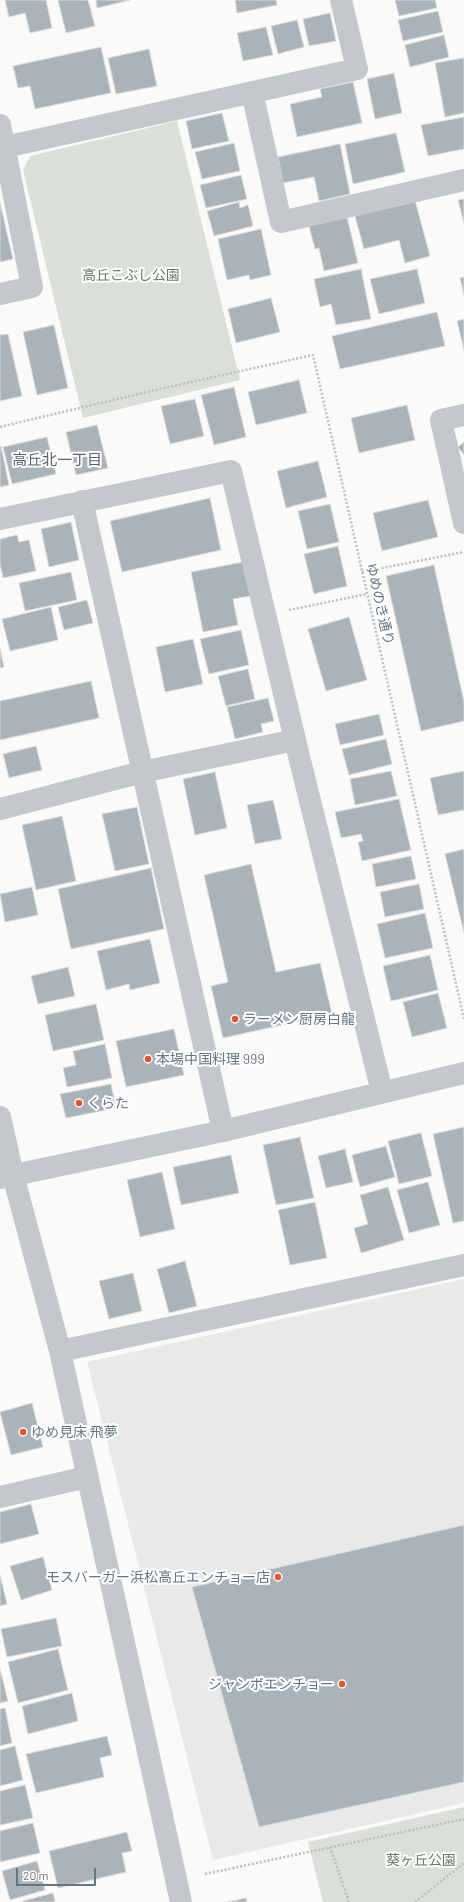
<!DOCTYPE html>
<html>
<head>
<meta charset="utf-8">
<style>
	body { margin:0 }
	#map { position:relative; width:464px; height:1902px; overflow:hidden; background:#fafaf8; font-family:Barlow,sans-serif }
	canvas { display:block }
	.scale { position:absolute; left:16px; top:1868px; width:80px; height:18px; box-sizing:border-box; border:2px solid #657683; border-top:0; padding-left:5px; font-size:12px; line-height:14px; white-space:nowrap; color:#657683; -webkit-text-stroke:3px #fff; paint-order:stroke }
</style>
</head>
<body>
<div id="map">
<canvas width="464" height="1902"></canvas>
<div class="scale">20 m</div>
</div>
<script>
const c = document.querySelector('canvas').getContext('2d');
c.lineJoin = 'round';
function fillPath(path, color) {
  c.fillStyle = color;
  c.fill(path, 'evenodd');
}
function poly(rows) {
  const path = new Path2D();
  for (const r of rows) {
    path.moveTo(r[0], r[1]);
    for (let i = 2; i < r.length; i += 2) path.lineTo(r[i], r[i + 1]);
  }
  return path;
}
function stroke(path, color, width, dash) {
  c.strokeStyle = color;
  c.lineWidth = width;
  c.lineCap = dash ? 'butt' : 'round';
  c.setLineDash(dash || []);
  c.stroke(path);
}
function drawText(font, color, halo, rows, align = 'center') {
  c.font = font + ' Barlow,"Noto Sans JP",sans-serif';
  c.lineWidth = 4;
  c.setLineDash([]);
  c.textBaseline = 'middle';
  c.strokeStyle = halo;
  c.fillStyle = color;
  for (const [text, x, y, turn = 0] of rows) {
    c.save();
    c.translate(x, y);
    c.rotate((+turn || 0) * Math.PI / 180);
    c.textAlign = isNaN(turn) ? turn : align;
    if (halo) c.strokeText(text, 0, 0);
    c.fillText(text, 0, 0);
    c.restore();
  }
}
fillPath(poly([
	[464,1279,464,1803,213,1860,87,1362]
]), '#e8e9e9');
fillPath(poly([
	[177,121,240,380,83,418,23,170,30,156],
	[464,1807,464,1902,323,1902,308,1842]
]), '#dadfd7');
const building = poly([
	[5,0,46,0,52,28,30,33,25,13,9,17,5,0],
	[58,0,88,0,95,26,66,33,58,0],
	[96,0,130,0,97,8,96,0],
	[235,0,276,0,277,5,237,13,235,0],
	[395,0,435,0,437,8,399,16,395,0],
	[438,11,443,32,403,41,398,20,438,11],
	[330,13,336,41,309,46,303,19,330,13],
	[297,20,304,47,278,54,271,26,297,20],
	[266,27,273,55,243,61,237,33,266,27],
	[444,35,449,57,410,67,405,45,444,35],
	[101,47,111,93,35,109,30,86,18,88,13,66,101,47],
	[149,49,157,86,116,94,108,58,149,49],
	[464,58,464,113,445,117,435,63,464,58],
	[394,73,402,113,375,119,367,79,394,73],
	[353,82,362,123,297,137,290,104,322,97,320,89,353,82],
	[222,113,229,141,192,149,186,121,222,113],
	[464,117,464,149,428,156,421,125,464,117],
	[396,133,405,172,353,184,345,144,396,133],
	[234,143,240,171,202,179,195,152,234,143],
	[340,144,350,194,319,201,314,177,283,183,278,157,340,144],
	[241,175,247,199,206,208,200,185,241,175],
	[464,199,464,223,458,200,464,199],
	[415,200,430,256,405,263,399,240,364,249,355,216,415,200],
	[239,202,240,208,248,205,253,226,214,236,207,211,239,202],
	[0,203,13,259,0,262,0,203],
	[347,217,358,263,324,271,319,248,315,249,309,226,347,217],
	[261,229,271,275,250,280,249,275,227,280,218,239,261,229],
	[361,269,371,319,336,325,331,304,320,307,314,279,361,269],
	[417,269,425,303,379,314,370,279,417,269],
	[464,277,464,295,460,278,464,277],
	[271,298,280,332,236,343,228,309,271,298],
	[437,312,445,346,340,369,332,336,437,312],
	[464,319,464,350,457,321,464,319],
	[54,325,68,388,37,395,23,332,54,325],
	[8,334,22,396,0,401,0,335,8,334],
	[299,380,307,413,256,425,248,392,299,380],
	[234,387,246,437,214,445,201,395,234,387],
	[195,399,204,436,170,444,161,406,195,399],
	[407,405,415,440,359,453,351,418,407,405],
	[97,425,108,468,76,475,66,432,97,425],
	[47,437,56,474,12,484,3,447,47,437],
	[464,442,464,455,458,447,464,442],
	[1,446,9,485,0,487,0,447,1,446],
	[318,461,327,497,286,508,277,471,318,461],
	[210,498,221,550,122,572,110,521,210,498],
	[428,500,438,537,382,551,373,513,428,500],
	[330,504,339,542,307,549,298,511,330,504],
	[71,522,79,560,49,567,41,529,71,522],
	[17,535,19,542,29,540,36,571,3,578,0,564,0,539,17,535],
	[338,546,347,586,314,594,304,554,338,546],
	[243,562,250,596,233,599,238,625,203,632,191,572,243,562],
	[434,565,464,702,464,721,421,731,386,576,434,565],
	[71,572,77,600,25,611,19,583,71,572],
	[87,600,93,623,64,630,58,607,87,600],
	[51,607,58,640,10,651,2,619,51,607],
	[349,617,367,680,326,691,308,629,349,617],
	[241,630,249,665,209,674,200,639,241,630],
	[193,639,203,684,165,692,156,647,193,639],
	[0,649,4,667,0,668,0,649],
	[248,669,255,699,226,706,218,676,248,669],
	[91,681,99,718,0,740,0,701,91,681],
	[268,698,274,721,261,724,263,732,235,739,227,707,268,698],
	[379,714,384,735,340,745,335,724,379,714],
	[386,739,392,764,349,775,342,749,386,739],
	[36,746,42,770,9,778,3,754,36,746],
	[391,771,397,796,355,805,350,779,391,771],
	[464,771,464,810,438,815,430,778,464,771],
	[215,772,227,828,195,835,183,779,215,772],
	[399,799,411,850,362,861,358,842,363,841,361,834,341,838,335,812,399,799],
	[273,800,282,839,255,844,247,805,273,800],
	[137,807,149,864,115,871,102,814,137,807],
	[62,816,76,881,36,890,22,825,62,816],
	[464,849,464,933,445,854,464,849],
	[411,856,416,879,376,887,372,864,411,856],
	[251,864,276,972,320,963,332,1014,223,1038,211,986,228,982,204,875,251,864],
	[151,868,164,929,71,949,58,889,151,868],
	[419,884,424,909,385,917,380,892,419,884],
	[32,887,38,915,5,922,0,894,32,887],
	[425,913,433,948,385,958,377,924,425,913],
	[150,939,160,983,130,990,129,984,106,990,97,951,150,939],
	[430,955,438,990,391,1001,383,966,430,955],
	[68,967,75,996,38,1004,31,976,68,967],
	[438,993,447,1028,412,1037,403,1002,438,993],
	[96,1004,104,1040,53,1051,45,1015,96,1004],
	[174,1029,184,1075,126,1087,116,1041,174,1029],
	[105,1044,112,1078,67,1087,63,1068,76,1065,73,1051,105,1044],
	[111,1084,116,1108,66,1118,60,1094,111,1084],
	[464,1127,464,1221,453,1223,433,1134,464,1127],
	[421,1133,432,1176,399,1184,388,1141,421,1133],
	[300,1137,314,1198,276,1205,263,1145,300,1137],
	[386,1146,395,1177,360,1187,352,1155,386,1146],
	[345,1149,353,1182,326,1188,318,1156,345,1149],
	[231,1155,239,1193,181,1205,173,1167,231,1155],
	[162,1172,175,1229,140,1237,127,1180,162,1172],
	[428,1182,440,1225,409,1233,397,1190,428,1182],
	[388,1187,404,1240,361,1253,354,1228,368,1224,360,1195,388,1187],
	[315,1202,327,1258,290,1265,278,1210,315,1202],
	[185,1261,197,1306,169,1313,157,1269,185,1261],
	[133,1273,142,1311,109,1319,99,1281,133,1273],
	[32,1403,43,1447,11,1455,0,1412,32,1403],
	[31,1504,39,1534,0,1544,0,1512,31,1504],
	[464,1525,464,1782,259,1827,192,1587,464,1525],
	[43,1557,52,1590,21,1600,10,1566,43,1557],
	[0,1575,7,1604,0,1606,0,1575],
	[56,1618,62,1646,7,1657,1,1629,56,1618],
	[58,1649,68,1690,18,1703,8,1662,58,1649],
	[0,1669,8,1701,0,1703,0,1669],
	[72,1693,78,1721,28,1734,22,1706,72,1693],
	[5,1708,12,1743,0,1746,0,1709,5,1708],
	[107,1736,112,1755,100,1758,104,1777,36,1793,26,1754,107,1736],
	[15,1746,23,1780,0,1786,0,1750,15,1746],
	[25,1785,33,1818,0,1825,0,1791,25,1785],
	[33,1823,40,1853,0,1862,0,1831,33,1823],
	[127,1832,132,1851,122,1853,126,1872,58,1888,49,1851,127,1832],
	[37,1861,45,1890,10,1900,2,1871,37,1861],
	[53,1893,55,1902,23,1902,23,1901,53,1893],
	[246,1898,247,1902,228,1902,246,1898]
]);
fillPath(building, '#aab3b9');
stroke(building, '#dcdcda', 1);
stroke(poly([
	[0,427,151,391,313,355,464,1019],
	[362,572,464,552],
	[289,610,367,594],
	[330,1847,349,1902],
	[205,1874,464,1819],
	[415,1902,464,1863]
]), '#bbbfc2', 2.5, [2, 2]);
stroke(poly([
	[252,92,281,222,464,180],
	[0,125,32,287,0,294],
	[5,147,357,69,341,0],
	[464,415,441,420,464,523],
	[82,501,223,1131],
	[0,519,231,471,295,740,382,1092],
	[0,809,142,772,295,740],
	[60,1351,464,1265],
	[0,1497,87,1477]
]), '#c3c8cc', 22);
stroke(poly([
	[0,1117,13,1175,60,1351,181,1902],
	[0,1178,223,1131,464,1073]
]), '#c3c8cc', 22);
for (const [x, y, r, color] of [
	[235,1019,4,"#e4572e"],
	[148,1059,4,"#e4572e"],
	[79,1103,4,"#e4572e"],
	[23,1432,4,"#e4572e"],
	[278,1577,4,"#e4572e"],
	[342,1684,4,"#e4572e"]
]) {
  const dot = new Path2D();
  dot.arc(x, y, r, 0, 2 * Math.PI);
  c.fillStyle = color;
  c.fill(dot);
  stroke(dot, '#fff', 1.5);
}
drawText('14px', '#687a64', '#fff', [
	["高丘こぶし公園",131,275],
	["葵ヶ丘公園",421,1860]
]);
drawText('14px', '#657683', '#fff', [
	["ゆめのき通り",380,604,77]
]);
drawText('14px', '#657683', '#fff', [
	["ラーメン厨房白龍",243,1019],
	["本場中国料理 999",156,1059],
	["くらた",87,1103],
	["ゆめ見床 飛夢",31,1432],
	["モスバーガー浜松高丘エンチョー店",270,1577,"right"],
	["ジャンボエンチョー",334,1684,"right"]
], 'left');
drawText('15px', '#57646e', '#fff', [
	["高丘北一丁目",57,460]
]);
</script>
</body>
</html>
